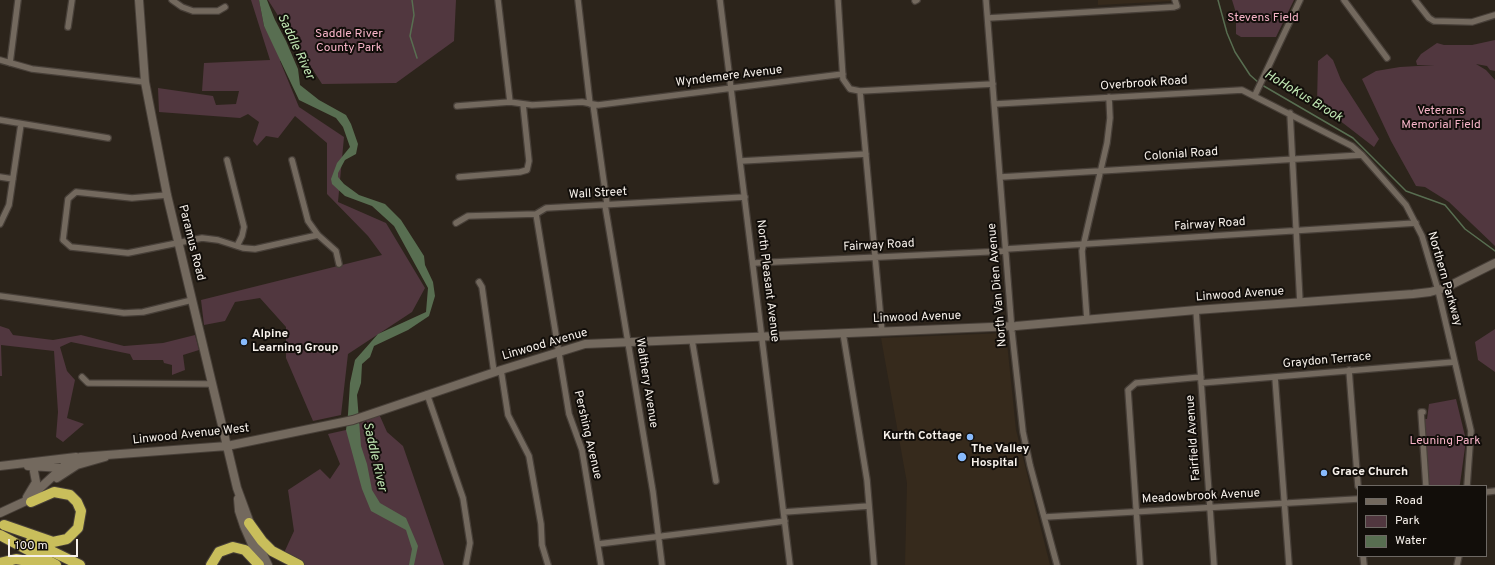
<!DOCTYPE html>
<html>
<head>
<meta charset="utf-8">
<style>
	body { margin:0 }
	#map { position:relative; width:1495px; height:565px; overflow:hidden; background:#2c241b; font-family:Overpass,sans-serif }
	canvas { display:block }
	.legend { position:absolute; left:1357px; top:485px; width:130px; height:72px; box-sizing:border-box; background:#120e0a; border:1px solid #6e6964; margin:0; padding:5px 7px; list-style:none; font-size:12px; color:#f7f1eb }
	.legend li { display:flex; align-items:center; gap:8px; height:20px }
	.legend b { width:20px; border:1px solid #6e6964 }
	.scale { position:absolute; left:8px; top:539px; width:70px; height:18px; box-sizing:border-box; border:2px solid #f7f1eb; border-top:0; padding-left:5px; font-size:12px; line-height:14px; white-space:nowrap; color:#f7f1eb; -webkit-text-stroke:3px #120e0a; paint-order:stroke }
</style>
</head>
<body>
<div id="map">
<canvas width="1495" height="565"></canvas>
<ul class="legend">
<li><b style="height:5px;background:#73695e"></b>Road</li>
<li><b style="height:11px;background:#51373f"></b>Park</li>
<li><b style="height:11px;background:#586e51"></b>Water</li>
</ul>
<div class="scale">100 m</div>
</div>
<script>
const c = document.querySelector('canvas').getContext('2d');
c.lineJoin = 'round';
function fillPath(path, color) {
  c.fillStyle = color;
  c.fill(path, 'evenodd');
}
function poly(rows) {
  const path = new Path2D();
  for (const r of rows) {
    path.moveTo(r[0], r[1]);
    for (let i = 2; i < r.length; i += 2) path.lineTo(r[i], r[i + 1]);
  }
  return path;
}
function stroke(path, color, width, dash) {
  c.strokeStyle = color;
  c.lineWidth = width;
  c.lineCap = dash ? 'butt' : 'round';
  c.setLineDash(dash || []);
  c.stroke(path);
}
function drawText(font, color, halo, rows, align = 'center') {
  c.font = font + ' Overpass,sans-serif';
  c.lineWidth = 4;
  c.setLineDash([]);
  c.textBaseline = 'middle';
  c.strokeStyle = halo;
  c.fillStyle = color;
  for (const [text, x, y, turn = 0] of rows) {
    c.save();
    c.translate(x, y);
    c.rotate((+turn || 0) * Math.PI / 180);
    c.textAlign = isNaN(turn) ? turn : align;
    if (halo) c.strokeText(text, 0, 0);
    c.fillText(text, 0, 0);
    c.restore();
  }
}
fillPath(poly([
	[1098,0,1173,0,1173,1,1098,5],
	[1006,333,1016,430,1050,565,905,565,907,483,881,338]
]), '#362a1c');
fillPath(poly([
	[251,0,259,0,264,26,282,60,280,61,299,107,344,137,338,202,386,223,425,288,412,312,348,354,341,415,313,421,286,358,286,327,260,298,235,302,225,321,204,325,201,300,382,255,368,236,327,194,327,143,295,116,278,138,266,136,257,146,253,141,259,122,248,114,240,118,159,112,158,88,213,96,216,105,236,104,239,91,202,91,204,63,270,60],
	[268,0,456,0,454,41,396,83,322,84],
	[1232,0,1294,0,1276,37,1241,37,1236,34,1236,13],
	[1495,40,1495,71,1490,70,1487,66,1476,64,1486,70,1495,80,1495,246,1449,202,1425,187,1416,186,1391,141,1362,79,1376,71,1400,67,1435,65,1417,65,1416,61,1421,54,1437,43,1444,45,1472,45],
	[1327,54,1333,60,1341,80,1379,139,1374,147,1339,120,1325,106,1317,102,1318,61],
	[0,326,9,329,13,335,53,340,81,335,124,346,163,343,195,335,199,350,183,355,185,370,172,375,172,365,164,363,163,360,133,360,130,354,71,342,60,347,67,371,75,380,67,418,84,424,63,442,56,437,58,412,54,351,1,345,2,376,0,376],
	[1495,329,1495,372,1478,360,1475,342],
	[1456,399,1466,440,1460,484,1459,486,1429,486,1423,419,1427,419,1429,404],
	[379,414,387,432,403,446,444,565,302,565,283,555,294,531,288,490,320,469,330,479,340,464,328,434,346,430]
]), '#51373f');
fillPath(poly([
	[259,0,267,0,275,20,286,41,298,69,300,85,319,100,346,115,351,124,358,144,356,154,345,160,338,173,338,177,344,184,359,195,385,204,401,220,424,256,425,265,433,282,435,296,429,316,408,330,374,346,370,357,362,364,361,383,357,395,361,446,367,464,372,490,380,503,406,518,418,546,414,565,409,565,412,549,406,530,371,511,362,489,346,430,348,414,350,383,355,360,378,334,426,312,428,288,394,226,372,206,345,196,332,184,331,179,337,163,350,147,343,127,336,118,299,100,264,26]
]), '#586e51');
stroke(poly([
	[412,0,414,15,410,36,417,58],
	[1218,0,1227,33,1235,52,1250,75,1259,83],
	[1262,85,1353,138,1406,191,1445,205,1465,229,1495,251]
]), '#586e51', 1.5);
const street = poly([
	[172,0,182,7,193,11,218,11,225,7],
	[498,0,510,102],
	[578,0,590,104],
	[720,0,790,565],
	[838,0,843,79,850,89,860,91,993,84],
	[986,0,1012,332,1023,432,1030,465,1057,565],
	[1344,0,1387,58],
	[1415,0,1429,18,1434,21,1472,22,1495,15],
	[915,1,917,0],
	[988,18,1174,7,1177,6,1175,0],
	[68,27,72,0],
	[0,60,32,69,145,82],
	[10,63,18,0],
	[860,91,882,332],
	[1255,95,1300,0],
	[593,104,607,204],
	[995,104,1242,90,1352,146,1362,155,1406,205,1422,236,1438,290,1471,431,1467,486],
	[457,106,510,102,532,105,582,102,598,105,843,74],
	[1290,113,1300,303],
	[0,120,108,138],
	[227,160,244,227,242,236,237,246],
	[292,160,308,221,318,235,336,251,339,264],
	[741,161,866,154],
	[0,177,13,179],
	[459,177,520,172,527,170,529,161,523,104],
	[1001,177,1362,155],
	[167,195,132,198,76,192,68,199,63,240,71,247,128,253,202,238,218,240,243,248,255,249,318,235],
	[605,205,653,492,662,565],
	[536,214,569,414,582,450,601,565],
	[456,223,468,216,536,214,546,208,745,197],
	[0,224,9,205,21,124],
	[1006,249,1416,223],
	[754,263,1006,251],
	[479,282,482,287,494,372],
	[0,296,124,313,143,312,192,300],
	[1196,310,1214,565],
	[1087,320,1082,251,1107,143,1110,118,1109,97],
	[843,333,867,480,874,565],
	[692,340,716,481],
	[501,370,508,415,529,456,541,524,542,545,548,565],
	[1349,370,1358,486],
	[82,377,88,383,212,384],
	[1275,377,1289,565],
	[1201,383,1454,362],
	[427,394,463,498,470,543,466,564],
	[1423,412,1421,412,1426,486],
	[1486,492,1495,491],
	[784,512,869,506],
	[1045,517,1358,499],
	[598,544,785,521],
	[1363,556,1364,565],
	[1140,565,1128,390,1136,383,1201,377],
	[1457,565,1459,556]
]);
const secondary = poly([
	[139,0,145,82,167,195,237,488,255,537,268,565],
	[0,466,76,457],
	[28,466,63,468],
	[57,478,77,465,105,457],
	[27,497,36,482,33,466],
	[238,499,239,511,244,526,260,563],
	[0,513,26,501,64,466,80,457,227,446,353,420,501,370,585,344,1016,326,1196,310,1413,294,1430,292,1445,288,1495,263]
]);
const highway = poly([
	[249,523,262,541,272,551,299,565],
	[4,525,53,542,67,539,78,528,81,511,77,502,70,495,54,492,31,502],
	[0,535,56,565],
	[31,541,80,565],
	[0,563,16,559,44,564],
	[211,565,219,552,233,547,245,550,259,565]
]);
stroke(street, '#473f38', 8);
stroke(secondary, '#473f38', 10);
stroke(highway, '#473f38', 12);
stroke(street, '#73695e', 5.5);
stroke(secondary, '#73695e', 8);
stroke(highway, '#c9be5b', 10);
for (const [x, y, r, color] of [
	[244,342,4,"#88bafc"],
	[970,437,4,"#88bafc"],
	[962,457,5,"#88bafc"],
	[1324,473,4,"#88bafc"]
]) {
  const dot = new Path2D();
  dot.arc(x, y, r, 0, 2 * Math.PI);
  c.fillStyle = color;
  c.fill(dot);
  stroke(dot, '#120e0a', 1.5);
}
drawText('12px', '#f7b4c8', '#120e0a', [
	["Stevens Field",1263,19],
	["Saddle River",349,35],
	["County Park",349,49],
	["Veterans",1441,112],
	["Memorial Field",1441,126],
	["Leuning Park",1445,442]
]);
drawText('12px', '#f7f1eb', '#120e0a', [
	["Wyndemere Avenue",729,77,-7],
	["Overbrook Road",1144,84,-4],
	["Colonial Road",1181,155,-4],
	["Wall Street",598,194,-3],
	["Fairway Road",1210,225,-4],
	["Paramus Road",191,243,76],
	["Fairway Road",879,246,-3],
	["Northern Parkway",1444,279,74],
	["North Pleasant Avenue",767,281,83],
	["North Van Dien Avenue",998,285,-95],
	["Linwood Avenue",1240,295,-4],
	["Linwood Avenue",917,318,-2],
	["Linwood Avenue",545,345,-16],
	["Graydon Terrace",1327,361,-5],
	["Walthery Avenue",646,383,81],
	["Linwood Avenue West",191,435,-6],
	["Pershing Avenue",587,435,77],
	["Fairfield Avenue",1194,438,-94],
	["Meadowbrook Avenue",1201,497,-3]
]);
drawText('bold 12px', '#f7f1eb', '#120e0a', [
	["Alpine",252,335],
	["Learning Group",252,349],
	["Kurth Cottage",962,437,"right"],
	["The Valley",971,450],
	["Hospital",971,464],
	["Grace Church",1332,473]
], 'left');
drawText('italic 13px', '#c2e9b5', '#120e0a', [
	["Saddle River",295,47,65],
	["HoHoKus Brook",1303,97,31],
	["Saddle River",374,457,77]
]);
</script>
</body>
</html>
